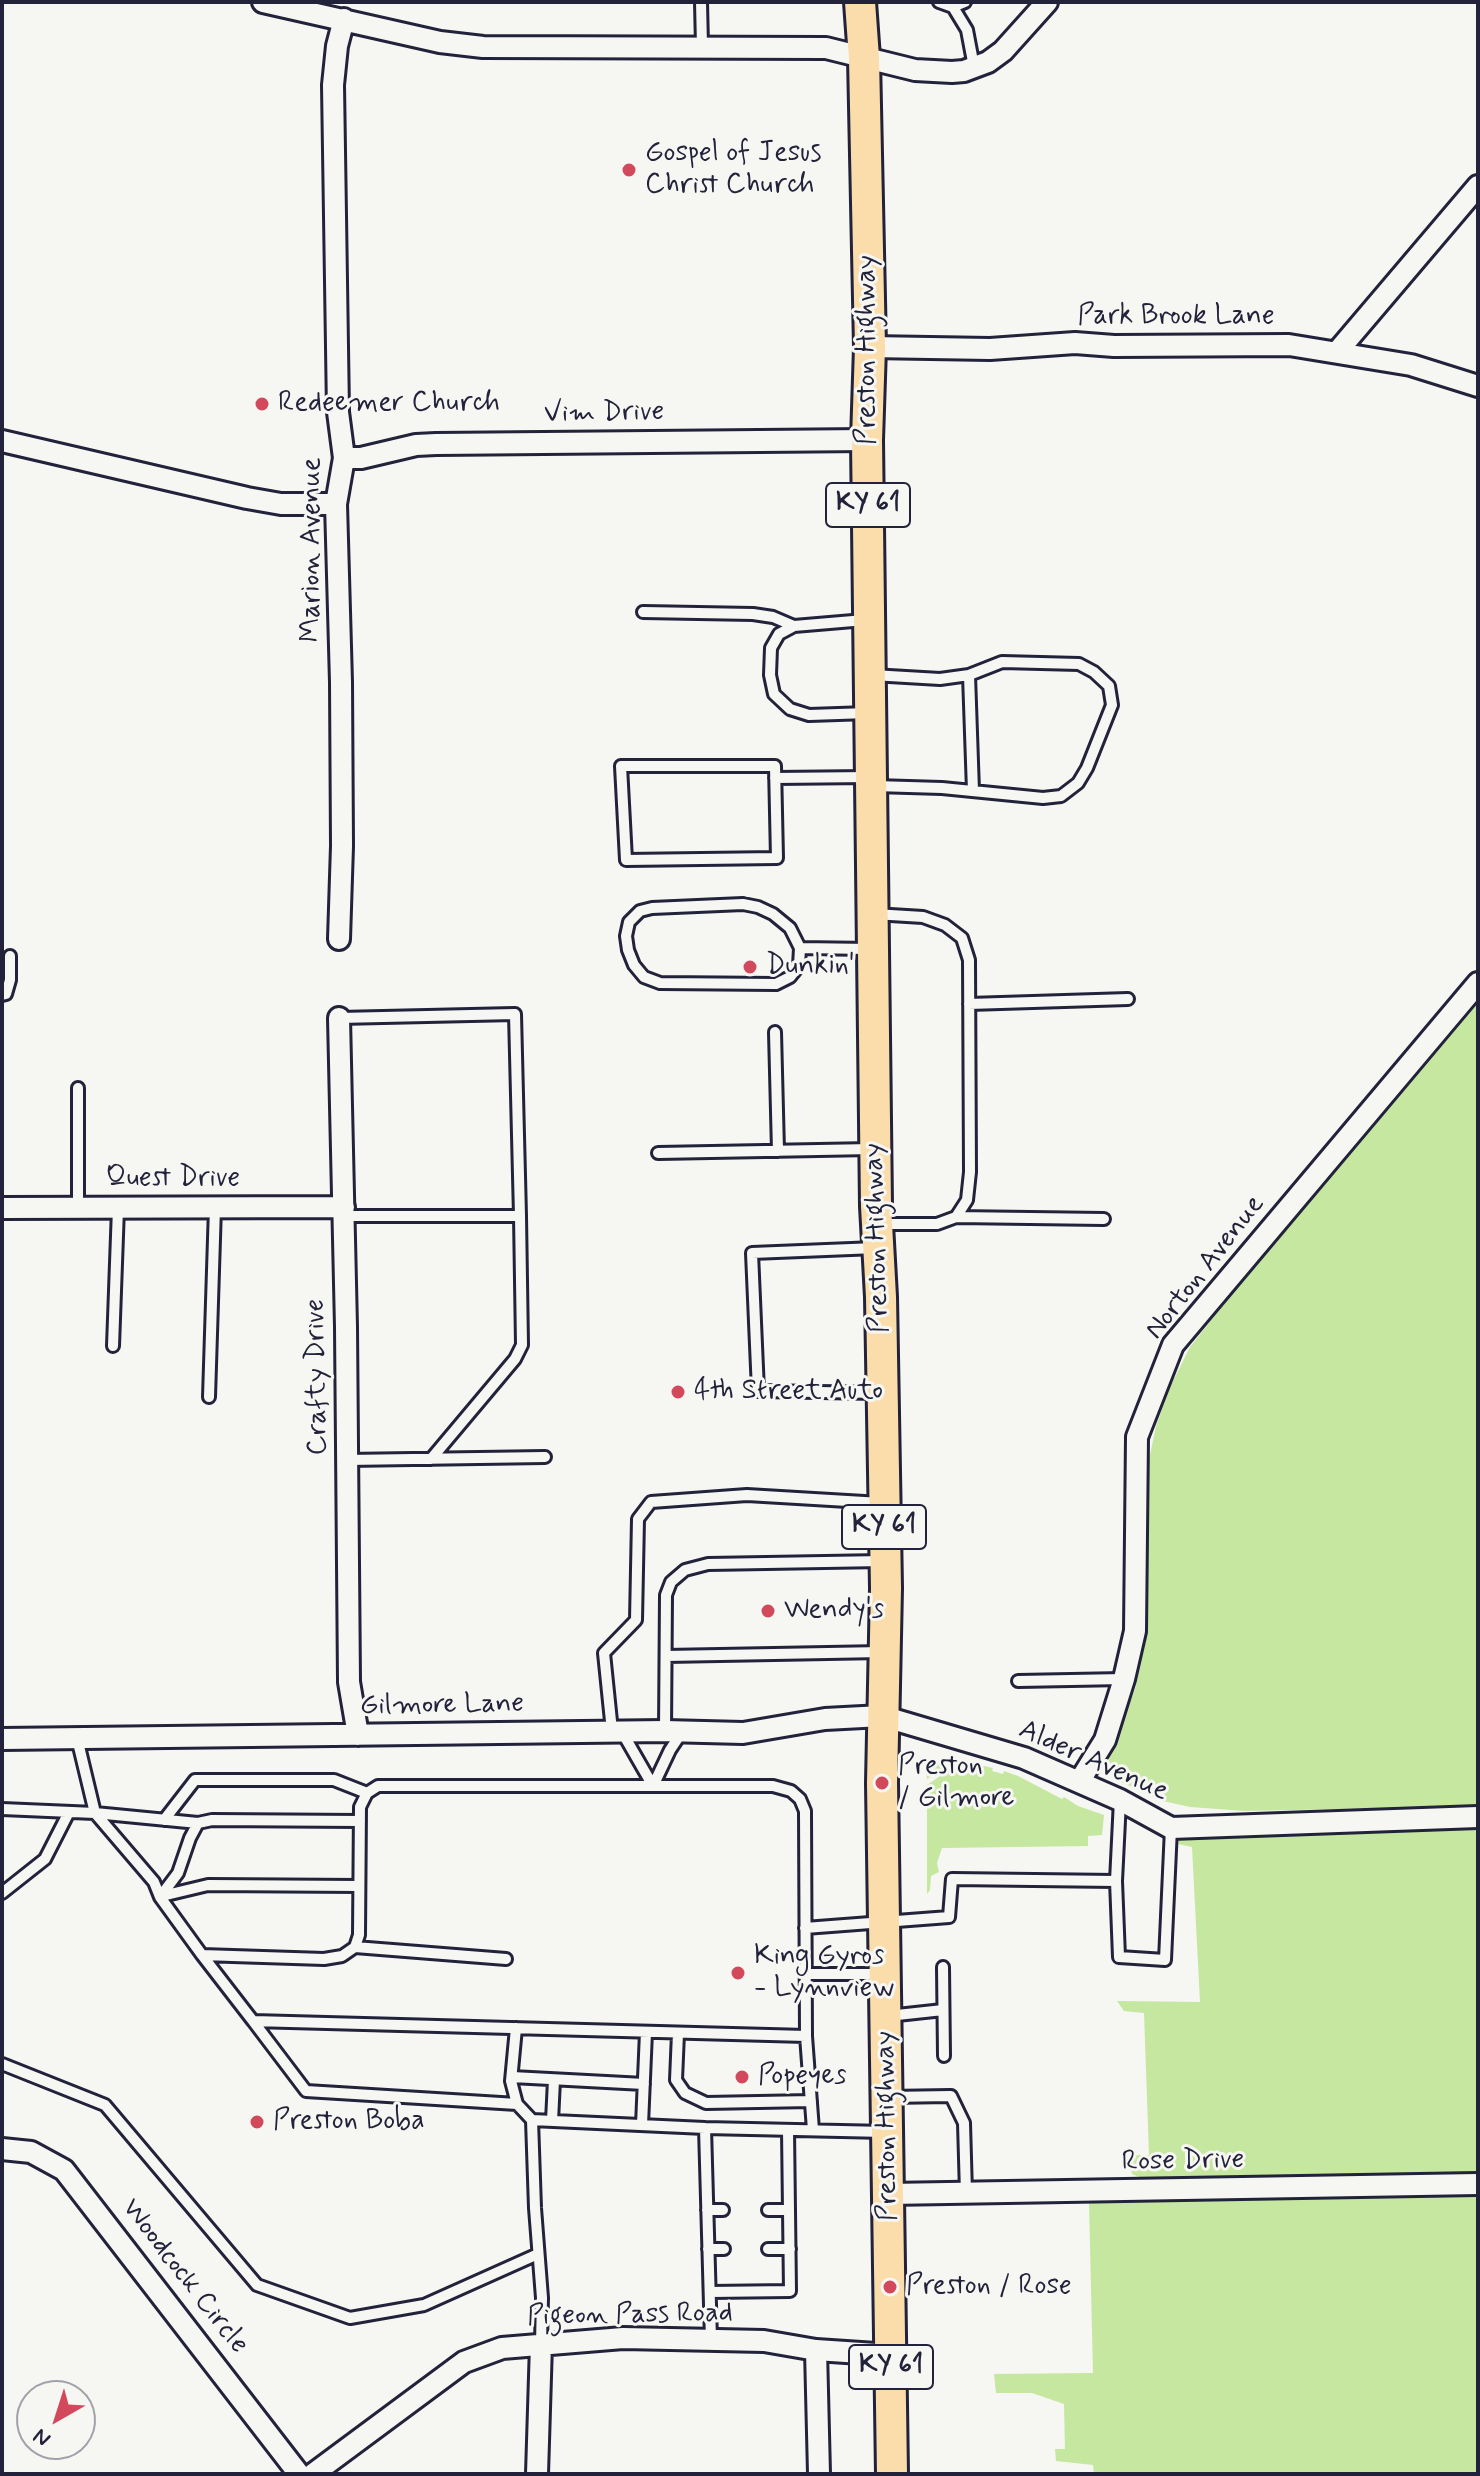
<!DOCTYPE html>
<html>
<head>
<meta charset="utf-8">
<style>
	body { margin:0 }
	#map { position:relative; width:1480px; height:2476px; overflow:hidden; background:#f6f6f2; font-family:Mynerve,sans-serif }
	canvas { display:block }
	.frame { position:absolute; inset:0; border:4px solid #22223b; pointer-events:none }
	.north { position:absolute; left:16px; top:2380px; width:80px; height:80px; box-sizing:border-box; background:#f6f6f2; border:2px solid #a1a1a9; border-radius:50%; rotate:219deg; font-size:22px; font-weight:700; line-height:32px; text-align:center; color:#22223b }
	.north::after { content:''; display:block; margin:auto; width:28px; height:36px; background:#d1495b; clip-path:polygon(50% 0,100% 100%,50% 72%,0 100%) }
</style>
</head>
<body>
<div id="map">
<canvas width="1480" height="2476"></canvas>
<div class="frame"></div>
<div class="north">N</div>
</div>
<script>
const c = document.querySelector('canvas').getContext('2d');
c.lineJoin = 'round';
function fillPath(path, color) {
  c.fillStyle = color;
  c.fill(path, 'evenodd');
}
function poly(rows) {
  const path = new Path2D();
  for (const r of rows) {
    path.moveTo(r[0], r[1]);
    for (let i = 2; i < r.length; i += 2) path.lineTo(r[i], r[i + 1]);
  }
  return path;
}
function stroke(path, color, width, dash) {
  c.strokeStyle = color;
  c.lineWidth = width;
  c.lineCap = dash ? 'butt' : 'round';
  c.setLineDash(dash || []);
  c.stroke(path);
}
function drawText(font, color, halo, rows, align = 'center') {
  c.font = font + ' Mynerve,sans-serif';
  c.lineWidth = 6;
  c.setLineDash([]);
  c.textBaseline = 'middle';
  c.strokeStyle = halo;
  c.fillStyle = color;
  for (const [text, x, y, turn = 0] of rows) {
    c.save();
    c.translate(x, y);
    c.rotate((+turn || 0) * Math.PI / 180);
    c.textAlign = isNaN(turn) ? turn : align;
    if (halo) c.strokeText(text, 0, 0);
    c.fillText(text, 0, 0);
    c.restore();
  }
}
fillPath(poly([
	[1478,1000,1478,1806,1245,1811,1190,1807,1163,1801,1119,1781,1110,1770,1108,1758,1135,1689,1141,1663,1147,1609,1148,1465,1156,1426,1171,1385,1190,1347,1252,1269],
	[954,1759,993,1768,992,1771,1003,1774,1004,1771,1018,1776,1062,1799,1064,1797,1078,1806,1104,1815,1102,1835,1088,1836,1088,1846,942,1848,937,1863,939,1872,931,1876,930,1890,927,1894,927,1785,949,1770,948,1763,943,1764,944,1768,927,1779,926,1770,940,1761],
	[1478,1826,1478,2176,1153,2183,1132,2174,1129,2155,1149,2155,1144,2013,1124,2011,1117,2001,1200,2002,1192,1847,1178,1844,1176,1840,1179,1833],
	[1478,2193,1478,2474,1094,2474,1093,2465,1056,2461,1055,2449,1065,2449,1064,2404,1032,2393,996,2393,994,2374,1093,2373,1089,2202]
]), '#c5e7a0');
const service = poly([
	[701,2,702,46],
	[939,2,953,7,967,30,974,67],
	[953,7,965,2],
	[643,612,753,614,773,617,794,626],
	[865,620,794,626,779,634,771,648,770,675,774,694,790,709,809,715,868,713],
	[872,675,940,679,969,675,1002,662,1079,664,1094,672,1109,686,1112,705,1087,768,1078,783,1061,796,1043,798,942,788,875,786],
	[969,675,973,791],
	[621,766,775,766,777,858,626,860,621,766],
	[775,778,869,777],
	[743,904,758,907,773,914,790,928,800,948,799,966,790,977,776,984,660,983,644,977,634,965,628,950,626,936,629,922,640,911,652,908,743,904],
	[874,914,923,917,945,925,962,938,969,960,970,1172,967,1200,956,1217,937,1224,879,1224],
	[800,948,870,949],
	[2,995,6,994,10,980,10,956],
	[969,1004,1128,999],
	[339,1018,515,1014,520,1216],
	[775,1032,778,1151],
	[78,1088,78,1208],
	[658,1153,872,1149],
	[344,1216,520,1216,522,1345,515,1359,431,1459],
	[956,1217,1104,1219],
	[876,1248,752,1253,758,1391,879,1393],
	[113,1346,118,1208],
	[209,1397,215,1207],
	[347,1460,545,1457],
	[666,1656,882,1652],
	[1018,1681,1124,1679],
	[612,1731,604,1653,636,1620,638,1519,651,1502,747,1495,881,1503],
	[665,1731,666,1595,671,1582,685,1570,708,1564,883,1561],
	[622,1732,653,1786],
	[653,1786,670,1750,682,1732],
	[2,1809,95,1813,77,1738],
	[95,1813,154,1882,160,1897,202,1955,253,2021,806,2036,805,1811,800,1799,791,1791,773,1786,378,1786,367,1793,360,1807,359,1935,355,1947,342,1956,324,1959,202,1955],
	[95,1813,198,1823],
	[164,1820,195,1780,334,1780,367,1793],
	[1116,1881,1119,1957,1165,1960,1171,1828],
	[2,1893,45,1859,69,1812],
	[162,1896,208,1885,359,1886],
	[160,1897,178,1873,190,1838,198,1823,212,1820,360,1821],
	[805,1928,949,1917,952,1879,1116,1881,1120,1800],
	[355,1947,506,1959],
	[943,1967,944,2056],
	[805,1974,883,1974],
	[888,2016,943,2010],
	[253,2021,306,2091,517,2104],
	[516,2028,511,2081,517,2104,532,2120],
	[678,2033,676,2080,685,2093,706,2103,811,2101],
	[806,2036,813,2130],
	[2,2064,105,2105,257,2285,350,2318,424,2305,538,2254],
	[512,2077,644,2084],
	[888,2097,951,2096,964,2123,966,2193],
	[552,2121,554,2080],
	[642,2125,646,2032],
	[707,2210,723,2210],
	[768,2210,789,2210],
	[708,2249,724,2249],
	[768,2249,790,2249],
	[710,2292,790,2291,788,2130],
	[711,2340,705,2128,886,2132],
	[541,2344,542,2298,535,2208,532,2120,705,2128]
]);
const minor = poly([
	[263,2,440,42,483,47,826,48,915,70,952,72,964,71,988,62,1003,51,1047,2],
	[870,347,990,349,1075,343,1114,346,1289,345,1411,365,1478,386],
	[1337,352,1478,186],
	[2,441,247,498,281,504,336,504],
	[344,458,361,458,416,445,436,444,867,440],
	[339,939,342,846,341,682,336,504,344,458,338,412,333,85,337,46,344,19],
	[339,1018,346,1327,349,1682,358,1735],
	[2,1208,344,1207],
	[2,1739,665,1731,743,1733,825,1719,882,1716,1024,1758,1120,1800,1171,1828,1478,1817],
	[1079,1782,1105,1740,1124,1679,1135,1631,1137,1437,1173,1345,1478,983],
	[2,2149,31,2152,64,2170,299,2474],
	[889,2194,1478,2184],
	[816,2350,819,2474],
	[313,2474,464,2362,502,2348,623,2338,764,2341,816,2350,891,2355],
	[537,2474,541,2344]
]);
const primary = poly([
	[860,2,864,58,870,347,867,440,876,1206,881,1297,886,1588,882,1783,892,2474]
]);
stroke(service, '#22223b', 16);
stroke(minor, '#22223b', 26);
stroke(primary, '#22223b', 36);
stroke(service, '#f6f6f2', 10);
stroke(minor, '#f6f6f2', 20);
stroke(primary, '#faddab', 30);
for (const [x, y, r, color] of [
	[629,170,8,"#d1495b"],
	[262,404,8,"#d1495b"],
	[750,967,8,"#d1495b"],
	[678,1392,8,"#d1495b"],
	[768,1611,8,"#d1495b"],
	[882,1783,8,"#d1495b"],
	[738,1973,8,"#d1495b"],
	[742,2077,8,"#d1495b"],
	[257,2122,8,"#d1495b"],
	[890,2287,8,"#d1495b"]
]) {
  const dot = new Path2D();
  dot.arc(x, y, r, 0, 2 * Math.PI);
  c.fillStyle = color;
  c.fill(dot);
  stroke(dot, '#f6f6f2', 3);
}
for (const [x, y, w] of [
	[868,505,84],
	[884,1527,84],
	[891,2367,84]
]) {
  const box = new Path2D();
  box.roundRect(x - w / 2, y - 22, w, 44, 6);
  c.fillStyle = '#f6f6f2';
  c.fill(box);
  stroke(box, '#22223b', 2);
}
drawText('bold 26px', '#22223b', null, [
	["KY 61",868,505],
	["KY 61",884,1527],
	["KY 61",891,2367]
]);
drawText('28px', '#22223b', '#f6f6f2', [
	["Gospel of Jesus",645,154],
	["Christ Church",645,186],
	["Redeemer Church",278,404],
	["Dunkin'",766,967],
	["4th Street Auto",694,1392],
	["Wendy's",784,1611],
	["Preston",898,1767],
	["/ Gilmore",898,1799],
	["King Gyros",754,1957],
	["- Lynnview",754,1989],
	["Popeyes",758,2077],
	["Preston Boba",273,2122],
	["Preston / Rose",906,2287]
], 'left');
drawText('28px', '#22223b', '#f6f6f2', [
	["Park Brook Lane",1176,317],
	["Preston Highway",868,350,-90],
	["Vim Drive",604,414,-1],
	["Marion Avenue",313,550,-90],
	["Quest Drive",173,1179],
	["Preston Highway",878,1238,-92],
	["Norton Avenue",1206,1268,-52],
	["Crafty Drive",318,1377,-91],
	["Gilmore Lane",442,1706,-1],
	["Alder Avenue",1093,1762,24],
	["Preston Highway",888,2126,-91],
	["Rose Drive",1183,2162,-1],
	["Woodcock Circle",184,2277,52],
	["Pigeon Pass Road",630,2316,-1]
]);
</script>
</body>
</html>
